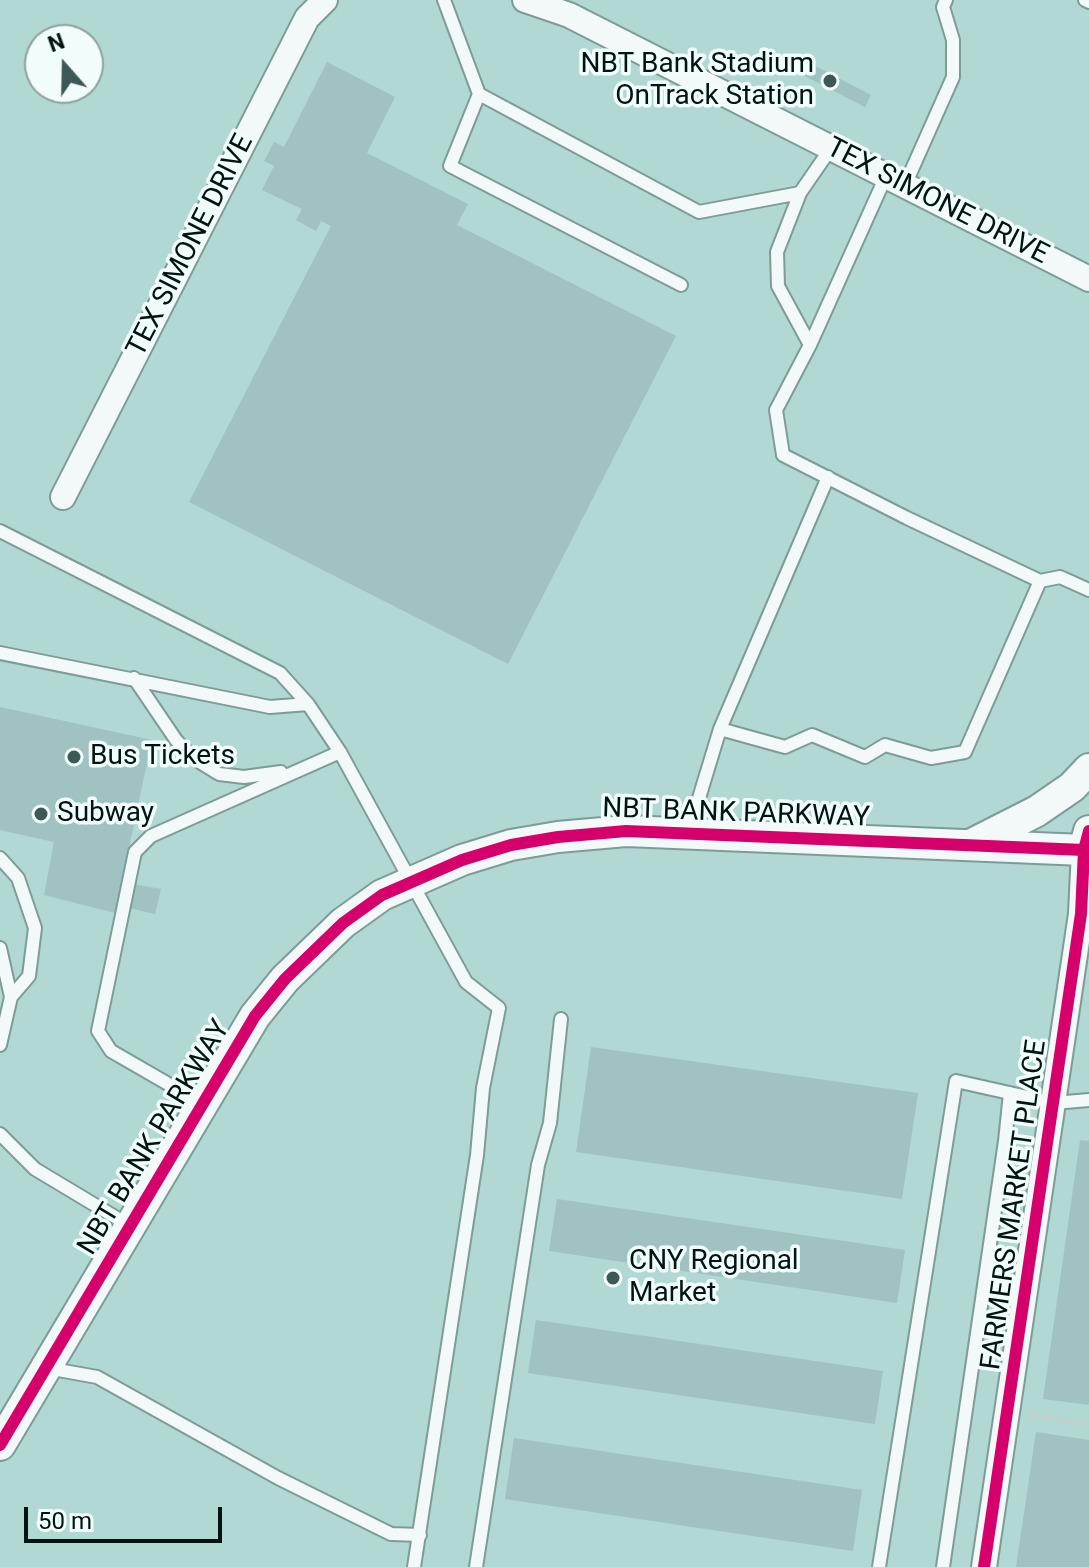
<!DOCTYPE html>
<html>
<head>
<meta charset="utf-8">
<style>
	body { margin:0 }
	#map { position:relative; width:1089px; height:1567px; overflow:hidden; background:#b1d8d2; font-family:Roboto,sans-serif }
	canvas { display:block }
	.north { position:absolute; left:24px; top:24px; width:80px; height:80px; box-sizing:border-box; background:#f0fdfb; border:2px solid #90a09d; border-radius:50%; rotate:340deg; font-size:22px; font-weight:700; line-height:32px; text-align:center; color:#001411 }
	.north::after { content:''; display:block; margin:auto; width:28px; height:36px; background:#3e5955; clip-path:polygon(50% 0,100% 100%,50% 72%,0 100%) }
	.scale { position:absolute; left:24px; top:1507px; width:198px; height:36px; box-sizing:border-box; border:4px solid #001411; border-top:0; padding-left:10px; font-size:24px; line-height:28px; white-space:nowrap; color:#001411; -webkit-text-stroke:6px #f0fdfb; paint-order:stroke }
</style>
</head>
<body>
<div id="map">
<canvas width="1089" height="1567"></canvas>
<div class="north">N</div>
<div class="scale">50 m</div>
</div>
<script>
const c = document.querySelector('canvas').getContext('2d');
c.lineJoin = 'round';
function fillPath(path, color) {
  c.fillStyle = color;
  c.fill(path, 'evenodd');
}
function poly(rows) {
  const path = new Path2D();
  for (const r of rows) {
    path.moveTo(r[0], r[1]);
    for (let i = 2; i < r.length; i += 2) path.lineTo(r[i], r[i + 1]);
  }
  return path;
}
function stroke(path, color, width, dash) {
  c.strokeStyle = color;
  c.lineWidth = width;
  c.lineCap = dash ? 'butt' : 'round';
  c.setLineDash(dash || []);
  c.stroke(path);
}
function drawText(font, color, halo, rows, align = 'center') {
  c.font = font + ' Roboto,sans-serif';
  c.lineWidth = 7;
  c.setLineDash([]);
  c.textBaseline = 'middle';
  c.strokeStyle = halo;
  c.fillStyle = color;
  for (const [text, x, y, turn = 0] of rows) {
    c.save();
    c.translate(x, y);
    c.rotate((+turn || 0) * Math.PI / 180);
    c.textAlign = isNaN(turn) ? turn : align;
    if (halo) c.strokeText(text, 0, 0);
    c.fillText(text, 0, 0);
    c.restore();
  }
}
fillPath(poly([
	[796,56,871,95,865,107,789,68],
	[327,62,395,97,367,153,468,204,457,225,676,336,508,664,189,502,331,226,321,221,316,231,296,220,302,209,262,190,274,166,264,161,274,142,284,147],
	[0,707,152,740,115,913,44,895,54,842,0,830],
	[133,884,161,889,155,914,129,908],
	[591,1047,918,1093,902,1199,576,1152],
	[1080,1140,1089,1141,1089,1405,1043,1399],
	[557,1199,905,1250,897,1303,549,1251],
	[536,1320,883,1371,875,1424,528,1373],
	[1036,1432,1089,1440,1089,1567,1016,1567],
	[514,1438,862,1490,853,1551,505,1499]
]), '#a0c2c1');
const service = poly([
	[444,0,479,94,699,212,800,193],
	[1085,0,1089,2],
	[479,94,450,166,681,285],
	[886,176,810,345,776,410,783,455,907,518,1040,581],
	[905,185,953,77,953,40,943,7,946,0],
	[810,345,778,286,777,252,800,193,831,148],
	[0,531,280,673,308,704,340,752],
	[0,653,270,707,308,704],
	[134,678,176,740,193,758,219,774,244,777,281,772],
	[720,729,785,747,812,735,865,757,885,745,931,758,965,752,1040,581,1060,577,1089,590],
	[689,831,720,729,828,477],
	[0,858,18,878,35,928,29,976,11,997],
	[0,948,11,997,0,1045],
	[203,1104,111,1051,98,1031,135,852,151,836,340,752,466,982,499,1008,483,1088,477,1155,414,1567],
	[0,1134,35,1169,130,1226],
	[47,1368,97,1377,278,1478,391,1534,420,1535],
	[476,1567,538,1165,550,1123,561,1019],
	[879,1567,956,1081,1054,1103,1089,1100],
	[943,1567,1005,1141,1010,1093]
]);
const minor = poly([
	[525,0,569,15,1089,279],
	[63,497,307,18,325,0],
	[984,1567,1081,914,1084,850]
]);
const tertiary = poly([
	[972,844,1037,811,1072,787,1089,769],
	[0,1445,255,1016,285,979,343,923,382,895,462,860,511,845,558,837,626,831,1084,850,1089,831]
]);
stroke(service, '#7d9c98', 16);
stroke(minor, '#7d9c98', 28);
stroke(tertiary, '#7d9c98', 34);
stroke(poly([
	[1030,1415,1089,1425]
]), '#c3cfcd', 5, [8, 4]);
stroke(service, '#f3f9f8', 12);
stroke(minor, '#f3f9f8', 24);
stroke(tertiary, '#f3f9f8', 30);
stroke(poly([
	[0,1445,255,1016,285,979,343,923,382,895,462,860,511,845,558,837,626,831,1084,850],
	[984,1567,1081,914,1084,850,1089,831]
]), '#d6006c', 12);
for (const [x, y, r, color] of [
	[830,81,8,"#3e5955"],
	[74,757,8,"#3e5955"],
	[41,814,8,"#3e5955"],
	[613,1278,8,"#3e5955"]
]) {
  const dot = new Path2D();
  dot.arc(x, y, r, 0, 2 * Math.PI);
  c.fillStyle = color;
  c.fill(dot);
  stroke(dot, '#f0fdfb', 3);
}
drawText('28px', '#001411', '#f0fdfb', [
	["NBT Bank Stadium",814,65,"right"],
	["OnTrack Station",814,97,"right"],
	["Bus Tickets",90,757],
	["Subway",57,814],
	["CNY Regional",629,1262],
	["Market",629,1294]
], 'left');
drawText('28px', '#001411', '#f0fdfb', [
	["TEX SIMONE DRIVE",937,202,27],
	["TEX SIMONE DRIVE",191,246,-63],
	["NBT BANK PARKWAY",736,814,2],
	["NBT BANK PARKWAY",155,1138,-59],
	["FARMERS MARKET PLACE",1015,1205,-82]
]);
</script>
</body>
</html>
